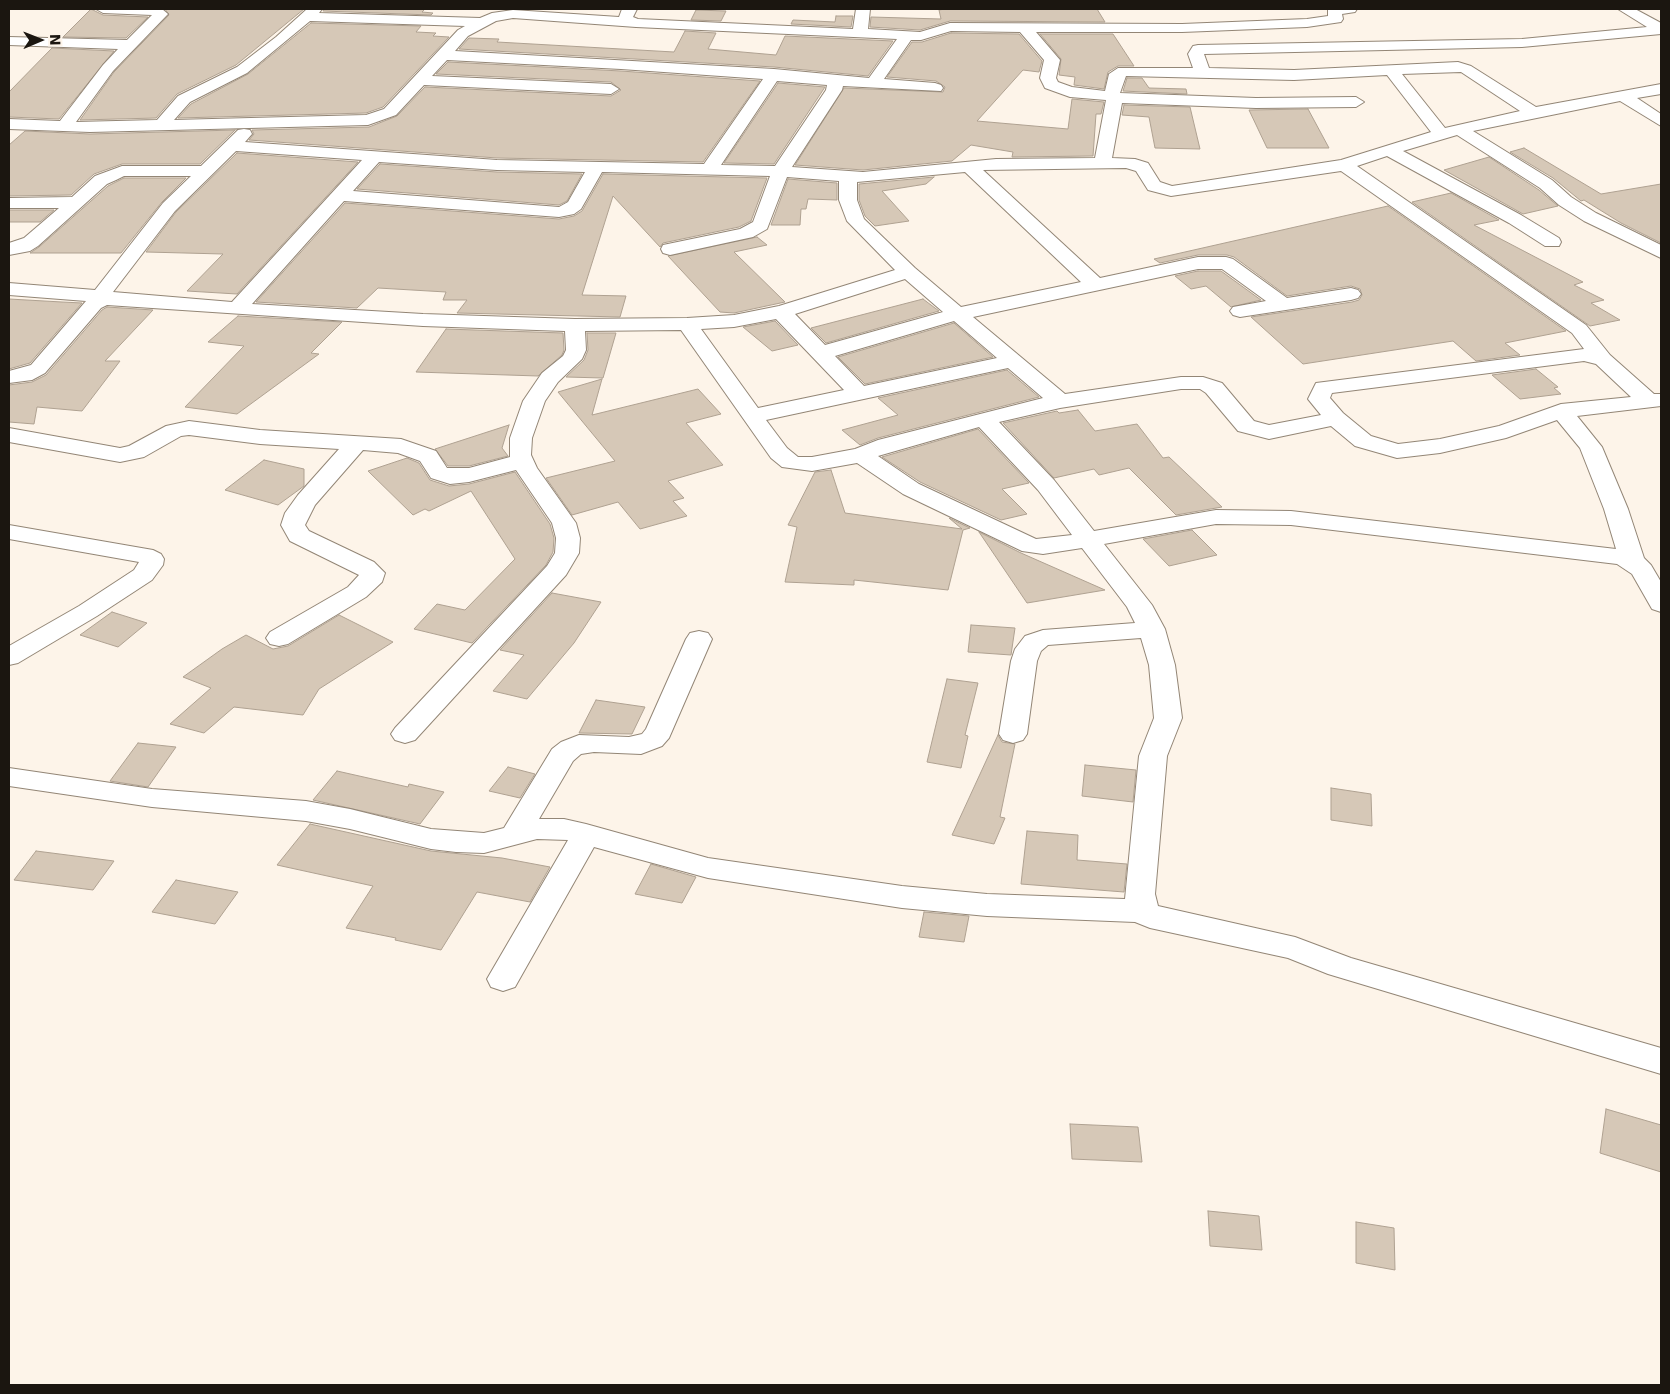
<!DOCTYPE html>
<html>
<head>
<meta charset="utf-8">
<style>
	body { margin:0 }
	#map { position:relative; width:1670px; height:1394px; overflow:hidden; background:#fdf4e9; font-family:"DejaVu Sans",sans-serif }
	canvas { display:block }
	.frame { position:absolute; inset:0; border:10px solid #1b1610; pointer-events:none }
	.north { position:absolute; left:15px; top:15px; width:50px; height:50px; -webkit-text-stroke:4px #fdf4e9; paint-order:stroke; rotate:89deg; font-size:14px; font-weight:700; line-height:20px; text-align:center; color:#1b1610 }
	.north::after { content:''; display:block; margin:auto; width:18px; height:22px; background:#1b1610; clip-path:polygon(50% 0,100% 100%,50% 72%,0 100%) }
</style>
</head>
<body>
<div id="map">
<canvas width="1670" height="1394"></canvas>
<div class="frame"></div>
<div class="north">N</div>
</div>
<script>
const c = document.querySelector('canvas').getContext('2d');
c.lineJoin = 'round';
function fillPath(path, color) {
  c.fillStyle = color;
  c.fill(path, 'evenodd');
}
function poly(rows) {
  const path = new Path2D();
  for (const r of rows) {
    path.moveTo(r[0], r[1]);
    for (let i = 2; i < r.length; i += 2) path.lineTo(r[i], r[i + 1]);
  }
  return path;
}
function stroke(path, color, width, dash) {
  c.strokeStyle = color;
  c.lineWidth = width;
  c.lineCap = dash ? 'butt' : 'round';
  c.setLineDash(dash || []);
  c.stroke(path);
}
const building = poly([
	[91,9,103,15,148,17,126,38,63,37,91,9],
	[165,9,304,9,236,65,177,94,156,118,80,120,114,72,169,15,165,9],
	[324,9,425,9,422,12,433,13,431,15,323,11,324,9],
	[945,9,1097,9,1105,22,950,21,920,30,870,27,871,17,941,19,939,10,945,9],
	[696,10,726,11,721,21,691,20,696,10],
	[836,16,853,16,851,27,791,24,793,20,835,22,836,16],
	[311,23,421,26,416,32,436,33,433,36,449,37,383,107,366,113,178,118,191,104,248,74,311,23],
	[685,31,716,33,708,49,776,55,785,36,893,41,868,76,774,67,459,49,469,38,499,39,497,42,674,52,685,31],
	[951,33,1019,34,1042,61,1039,72,1023,70,977,121,1068,129,1072,99,1104,102,1101,114,1096,114,1093,156,1012,157,1013,152,971,145,952,161,863,170,795,165,844,88,943,92,945,87,936,81,887,77,912,42,922,42,951,33],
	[1040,34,1113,34,1134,66,1118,66,1108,72,1104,89,1074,85,1075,77,1059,75,1061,59,1040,34],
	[52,48,114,51,59,119,9,117,9,92,52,48],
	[448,62,621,71,760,81,703,162,497,158,249,140,254,134,252,130,369,127,397,116,425,87,611,96,621,90,611,82,436,74,448,62],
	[1127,78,1142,78,1149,88,1186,89,1187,94,1123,91,1127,78],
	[778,83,825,87,774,164,724,163,778,83],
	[1124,105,1190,107,1200,149,1155,148,1149,117,1122,115,1124,105],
	[1308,109,1329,148,1267,148,1249,110,1308,109],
	[235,130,200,164,122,164,94,174,71,195,9,196,9,145,25,131,90,134,235,130],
	[1524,148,1601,194,1661,184,1661,243,1621,223,1584,200,1581,201,1553,178,1510,152,1524,148],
	[237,153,358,162,237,294,187,291,223,254,146,252,176,212,237,153],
	[1489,157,1539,190,1558,206,1523,214,1444,170,1489,157],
	[380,164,497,172,582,174,567,201,559,205,357,189,380,164],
	[603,174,767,178,751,221,739,227,663,243,660,247,613,196,582,295,626,296,620,317,457,313,467,300,443,300,446,292,378,288,357,308,256,302,345,203,559,219,574,216,582,211,603,174],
	[934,177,926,184,882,191,909,221,875,226,865,216,859,200,859,184,934,177],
	[124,178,186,178,162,202,121,253,30,253,39,247,108,186,124,178],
	[788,179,837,183,837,200,808,199,806,209,801,209,800,225,771,225,788,179],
	[1451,193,1499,220,1474,225,1583,282,1574,285,1604,300,1591,303,1620,320,1590,326,1412,202,1451,193],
	[1388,206,1566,331,1505,343,1520,355,1476,361,1453,341,1303,364,1251,317,1352,302,1359,300,1362,295,1360,289,1351,286,1287,296,1234,257,1227,255,1198,255,1160,263,1154,259,1388,206],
	[9,210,54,210,40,222,9,222,9,210],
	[757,237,767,245,734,252,785,302,734,313,720,312,668,256,757,237],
	[1198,271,1221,271,1261,300,1231,307,1206,286,1191,289,1175,276,1198,271],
	[9,299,62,302,82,303,30,363,9,369,9,299],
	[923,299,939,311,826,343,811,328,923,299],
	[107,307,153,310,105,361,120,361,82,411,37,407,34,424,9,422,9,385,32,382,46,375,102,310,107,307],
	[238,316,342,322,311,353,319,354,237,414,185,407,244,346,208,342,238,316],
	[775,321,798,345,772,351,743,327,775,321],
	[954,323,993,357,865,384,838,357,954,323],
	[446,329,563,333,564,350,562,355,538,376,416,372,446,329],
	[587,333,616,333,603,378,566,377,584,360,588,350,587,333],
	[1536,369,1558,387,1554,388,1561,394,1520,399,1492,375,1536,369],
	[1007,370,1039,397,878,438,860,445,842,430,898,415,878,398,1007,370],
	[602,379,592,415,698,389,721,414,686,423,723,465,668,481,684,498,673,501,687,516,640,529,618,502,572,515,546,478,615,461,558,392,602,379],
	[1078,410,1095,431,1137,424,1163,458,1169,457,1222,507,1176,515,1129,468,1099,475,1094,469,1054,478,1003,423,1057,411,1059,413,1078,410],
	[509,425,502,448,508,456,469,466,448,466,435,449,509,425],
	[978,429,1029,483,1002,489,1027,514,1001,520,920,482,882,457,978,429],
	[407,458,419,463,430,480,449,486,469,484,515,472,550,524,554,538,553,552,546,565,472,643,414,629,437,604,465,610,515,559,471,491,429,511,425,509,413,515,368,471,407,458],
	[264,460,304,469,304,486,278,505,225,490,264,460],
	[831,470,845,513,962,529,949,518,970,528,963,530,948,590,854,580,854,585,785,582,797,527,788,525,815,472,831,470],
	[1192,530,1217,555,1169,566,1143,539,1192,530],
	[979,532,1021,553,1105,590,1027,603,979,532],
	[552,593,601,602,574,643,527,699,493,691,524,655,500,650,552,593],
	[112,612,147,623,118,647,80,635,112,612],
	[339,615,393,642,319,689,303,715,234,707,204,733,170,724,211,688,183,677,222,649,246,635,273,649,288,646,339,615],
	[971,625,1015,628,1011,655,968,652,971,625],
	[947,679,978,683,965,735,968,736,961,768,927,762,947,679],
	[596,700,645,707,632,734,579,733,596,700],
	[998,735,1002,742,1015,744,1000,817,1005,818,994,844,952,835,998,735],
	[138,743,176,747,148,787,110,781,138,743],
	[1085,765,1136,770,1133,802,1082,796,1085,765],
	[508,767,535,774,520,798,489,791,508,767],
	[337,771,408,787,409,784,444,792,420,824,313,800,337,771],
	[1331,788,1371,794,1372,826,1331,820,1331,788],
	[310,824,431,851,502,858,550,867,530,902,477,892,441,950,395,940,396,938,346,928,373,886,277,865,310,824],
	[1027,831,1078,835,1077,860,1127,864,1124,892,1021,884,1027,831],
	[36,851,114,861,93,890,14,880,36,851],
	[651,864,696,877,682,903,635,894,651,864],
	[176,880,238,892,215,924,152,912,176,880],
	[924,912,969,916,964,942,919,937,924,912],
	[1606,1109,1661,1125,1661,1172,1600,1153,1606,1109],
	[1070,1124,1138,1127,1142,1162,1072,1159,1070,1124],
	[1208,1211,1259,1216,1262,1250,1210,1246,1208,1211],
	[1356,1222,1394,1228,1395,1270,1356,1263,1356,1222]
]);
fillPath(building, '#d6c8b7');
stroke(building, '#afa191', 1);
const street = poly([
	[96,9,162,9,168,14,113,71,76,122,157,120,178,96,237,67,276,37,307,9,322,9,319,13,480,18,492,13,513,10,619,17,622,9,637,9,633,17,638,19,853,29,856,9,870,9,868,29,920,32,950,23,1182,24,1307,19,1328,16,1328,9,1357,9,1355,12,1342,14,1343,19,1341,22,1307,27,1182,32,1036,32,1060,60,1056,78,1058,82,1072,87,1105,91,1109,74,1118,68,1193,68,1188,54,1193,46,1198,45,1522,39,1647,27,1618,9,1635,9,1661,23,1661,34,1522,47,1204,54,1209,68,1294,70,1458,62,1471,66,1536,107,1661,84,1661,94,1637,98,1661,114,1661,126,1620,101,1473,131,1552,180,1571,197,1596,213,1661,245,1661,258,1584,221,1559,205,1540,188,1457,135,1403,151,1521,215,1559,238,1561,242,1559,246,1545,246,1509,223,1387,156,1357,166,1586,325,1610,355,1654,394,1661,394,1661,406,1577,416,1602,447,1628,509,1644,558,1651,565,1661,582,1661,612,1652,609,1632,574,1617,564,1291,525,1216,524,1104,544,1152,605,1165,629,1175,665,1182,718,1167,756,1155,894,1158,906,1295,937,1351,958,1661,1048,1661,1074,1328,974,1288,958,1150,928,1135,922,987,916,902,908,708,878,594,847,515,987,503,991,491,987,487,979,568,840,537,839,484,853,456,852,431,849,350,829,306,821,152,807,9,786,9,768,152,789,306,801,350,809,431,829,484,833,504,828,552,749,561,742,579,735,629,737,642,734,646,729,686,639,690,633,699,631,708,633,712,639,669,738,662,746,641,754,594,752,581,754,573,761,539,819,564,819,586,824,708,858,902,886,987,894,1125,899,1139,756,1154,718,1149,665,1141,638,1048,645,1041,651,1037,661,1027,734,1023,740,1013,743,1003,740,999,734,1011,661,1015,649,1025,636,1043,630,1135,623,1127,607,1082,548,1043,554,1022,551,903,494,857,463,812,471,782,467,771,458,681,330,585,331,586,350,582,359,558,382,545,401,532,438,531,455,537,468,576,523,580,538,579,553,566,575,415,740,405,743,395,740,391,734,395,728,547,566,555,553,556,538,552,523,516,470,469,482,450,484,431,478,420,461,398,453,363,450,315,505,305,525,309,531,374,562,385,573,382,582,366,597,288,644,279,646,270,644,266,638,270,632,348,587,359,575,290,541,281,525,285,513,298,495,339,449,260,444,189,435,181,436,144,457,120,462,9,442,9,428,120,448,129,446,166,426,189,421,260,430,401,439,436,451,447,468,469,468,510,457,510,438,523,401,542,373,563,356,566,350,565,331,423,326,107,305,101,308,45,373,32,380,9,383,9,371,31,365,86,301,9,295,9,283,95,290,163,203,191,176,124,176,116,180,107,184,38,246,30,251,9,255,9,243,24,238,59,208,9,208,9,198,72,197,95,176,122,166,201,166,238,130,244,129,250,130,252,134,245,142,497,160,704,164,763,79,621,69,447,60,432,76,611,84,619,89,611,94,424,85,396,115,368,125,90,132,9,129,9,119,60,121,103,65,118,49,9,45,9,37,127,40,152,15,103,13,96,9],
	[513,18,636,27,897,39,869,78,774,69,455,51,468,36,496,21,513,18],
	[310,21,465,26,458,30,384,109,366,115,174,120,190,102,247,73,310,21],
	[951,31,1020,32,1044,60,1040,78,1045,88,1070,97,1106,100,1095,158,996,159,863,172,792,167,842,90,843,86,941,91,943,88,941,85,935,83,884,79,911,40,921,40,951,31],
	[1461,72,1520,111,1445,128,1402,74,1461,72],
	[1387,75,1431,132,1341,160,1172,186,1160,182,1148,163,1135,159,1112,158,1122,103,1256,108,1356,107,1364,102,1356,97,1256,98,1120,93,1126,76,1294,80,1387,75],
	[777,81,827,85,826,90,775,166,721,165,777,81],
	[236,151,362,160,232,302,113,292,175,211,236,151],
	[379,162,497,170,585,172,568,202,559,207,353,191,379,162],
	[1126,168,1136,171,1148,190,1171,196,1341,171,1572,333,1584,349,1324,382,1316,383,1308,399,1321,415,1269,425,1254,421,1222,383,1203,377,1181,377,1065,394,973,317,1198,269,1222,269,1266,301,1233,307,1230,311,1233,315,1240,317,1351,300,1358,298,1361,294,1358,290,1351,288,1287,298,1233,259,1226,257,1198,257,1100,278,983,170,1126,168],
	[602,172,770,176,753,222,740,229,663,245,661,249,663,253,670,255,753,237,767,229,787,177,839,181,839,200,847,221,895,270,779,306,734,315,687,318,575,319,423,314,252,304,344,201,559,217,574,214,581,209,602,172],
	[965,172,1081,282,961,307,915,268,864,219,857,200,857,182,965,172],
	[905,279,943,312,825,345,795,314,905,279],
	[776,319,844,390,758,408,701,329,734,327,776,319],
	[954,321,997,358,864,386,835,356,954,321],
	[1584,361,1596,364,1631,397,1561,404,1499,426,1440,439,1398,444,1371,436,1343,413,1330,398,1332,393,1584,361],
	[1008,368,1043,398,878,440,855,449,812,457,798,457,787,448,766,420,1008,368],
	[1181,389,1200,389,1206,393,1238,431,1269,439,1331,426,1355,446,1397,458,1440,453,1506,438,1557,420,1580,448,1604,509,1616,549,1291,511,1216,510,1094,531,1054,480,999,422,1060,408,1181,389],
	[979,427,1038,490,1072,535,1036,539,919,484,878,456,979,427],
	[9,525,153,550,161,554,164,559,163,565,152,580,97,616,18,663,9,665,9,646,79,606,134,570,139,562,9,539,9,525]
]);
stroke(street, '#938676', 2);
fillPath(street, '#fff');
</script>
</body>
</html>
